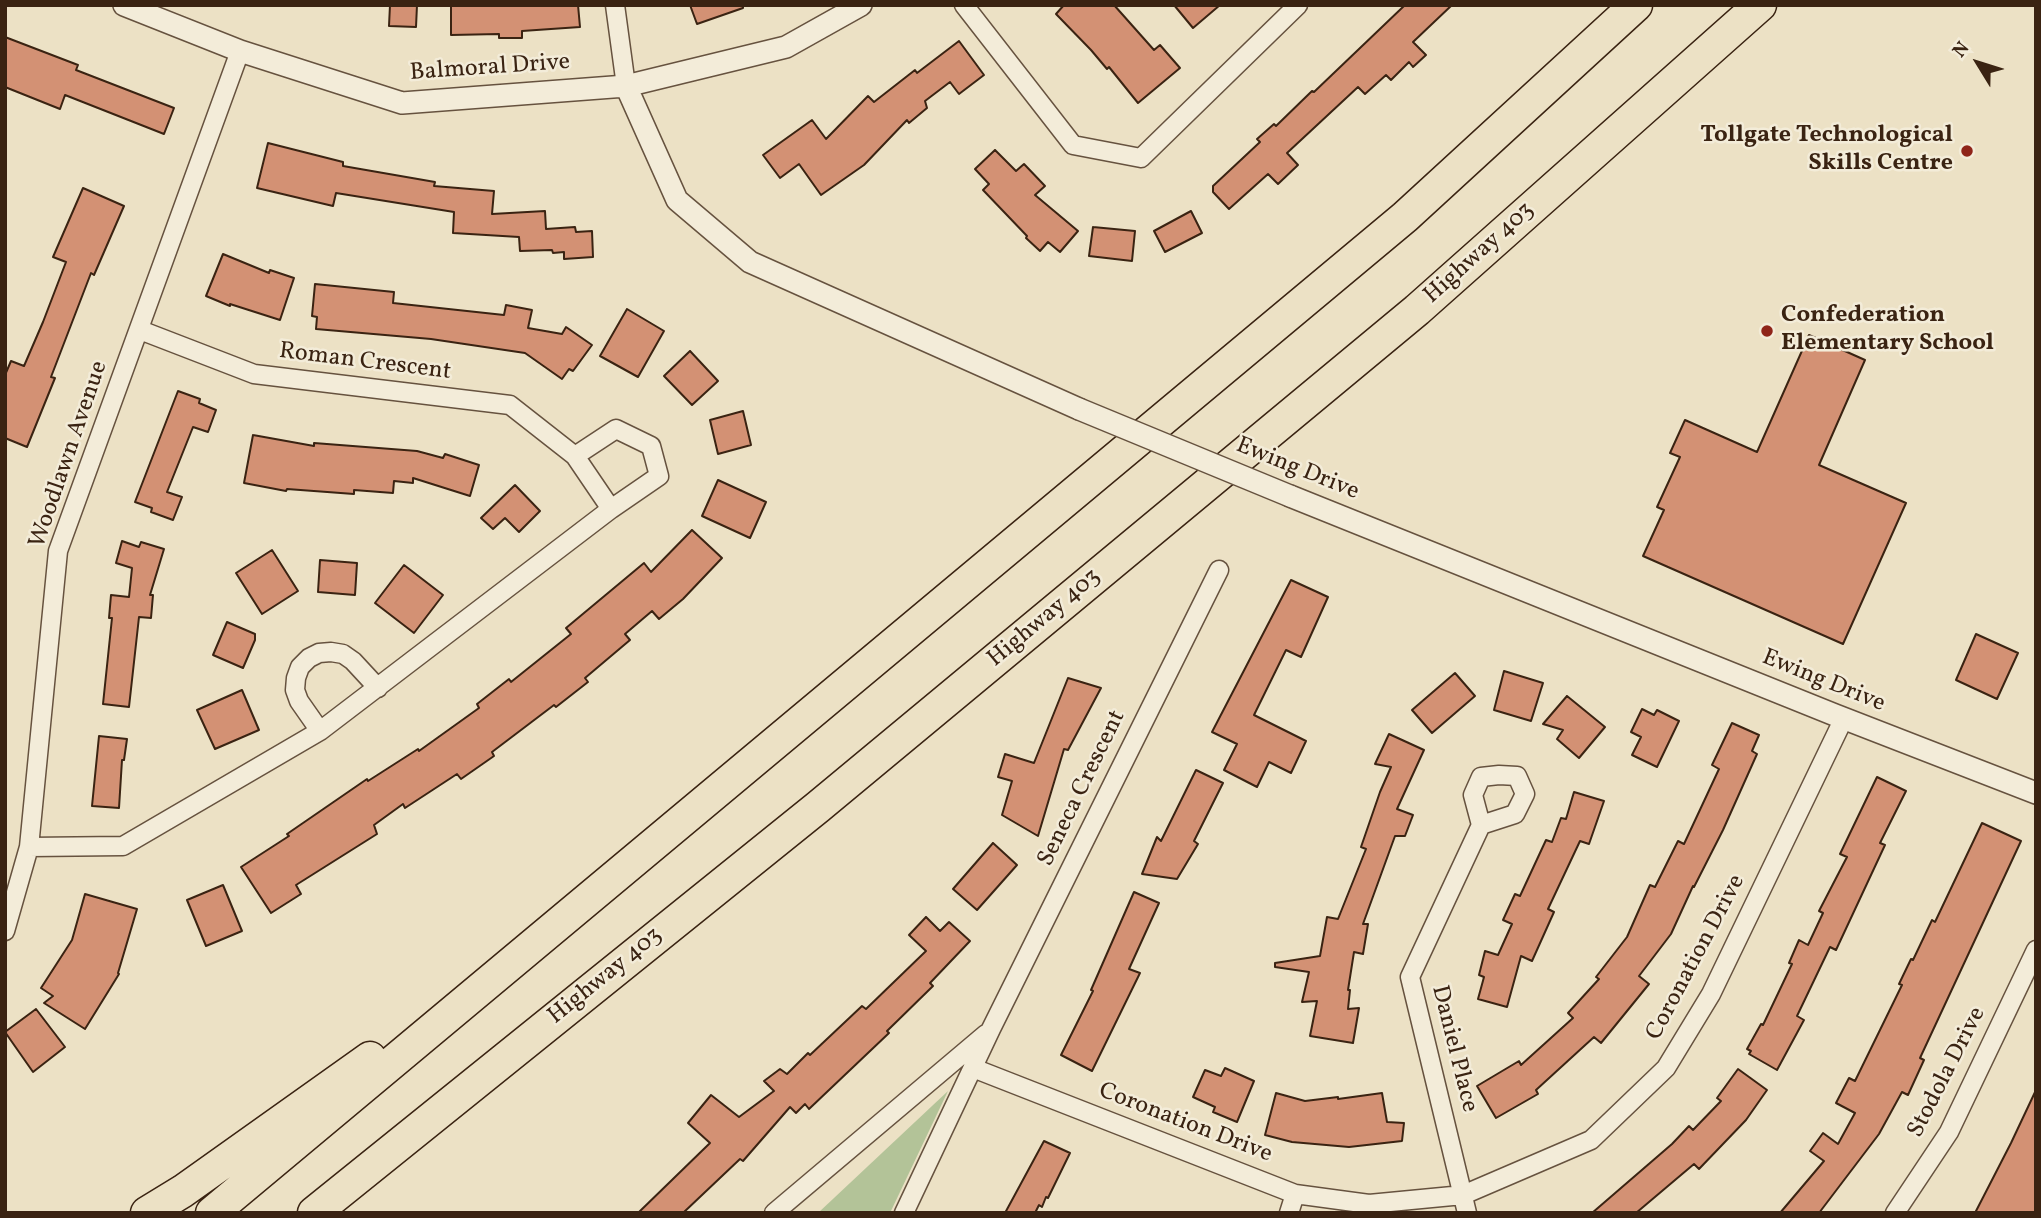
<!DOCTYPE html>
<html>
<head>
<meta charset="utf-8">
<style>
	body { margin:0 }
	#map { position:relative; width:2041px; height:1218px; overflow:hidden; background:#ece1c5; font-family:Vollkorn,serif }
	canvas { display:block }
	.frame { position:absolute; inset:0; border:7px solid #3a2312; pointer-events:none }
	.north { position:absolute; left:1943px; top:28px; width:70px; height:70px; -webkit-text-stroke:5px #f3ecd9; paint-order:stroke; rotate:308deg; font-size:19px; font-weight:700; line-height:28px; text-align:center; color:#3a2312 }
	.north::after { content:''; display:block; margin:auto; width:24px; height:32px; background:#3a2312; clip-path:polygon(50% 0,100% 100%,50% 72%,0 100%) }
</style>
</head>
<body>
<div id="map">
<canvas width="2041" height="1218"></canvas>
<div class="frame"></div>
<div class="north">N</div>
</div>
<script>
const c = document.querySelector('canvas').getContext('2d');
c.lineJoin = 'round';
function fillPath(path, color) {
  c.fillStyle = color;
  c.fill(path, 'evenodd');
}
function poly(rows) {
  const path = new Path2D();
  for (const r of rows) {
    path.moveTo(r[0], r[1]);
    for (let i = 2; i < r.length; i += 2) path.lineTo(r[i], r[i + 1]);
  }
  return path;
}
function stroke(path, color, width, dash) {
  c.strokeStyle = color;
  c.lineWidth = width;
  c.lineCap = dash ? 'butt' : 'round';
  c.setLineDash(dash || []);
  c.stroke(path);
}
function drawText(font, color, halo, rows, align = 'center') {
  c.font = font + ' Vollkorn,serif';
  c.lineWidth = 5;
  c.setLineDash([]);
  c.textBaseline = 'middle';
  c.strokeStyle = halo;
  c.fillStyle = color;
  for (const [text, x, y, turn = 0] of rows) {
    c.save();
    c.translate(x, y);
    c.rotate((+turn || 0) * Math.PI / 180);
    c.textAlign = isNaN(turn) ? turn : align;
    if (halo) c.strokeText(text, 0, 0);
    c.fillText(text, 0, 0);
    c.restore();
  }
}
fillPath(poly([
	[948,1091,890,1213,818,1213]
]), '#b3c398');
const building = poly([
	[390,5,417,5,416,27,389,26,390,5],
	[451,5,578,5,580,27,522,31,522,38,499,38,499,34,451,35,451,5],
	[690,5,743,5,743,8,697,24,690,5],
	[1064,5,1114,5,1154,50,1160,45,1180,68,1138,103,1109,67,1107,69,1091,50,1056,14,1064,5],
	[1174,5,1220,5,1193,28,1174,5],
	[1405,5,1452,5,1413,42,1426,55,1413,67,1409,62,1391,80,1386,75,1365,94,1358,87,1287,153,1298,165,1278,184,1268,174,1229,209,1213,192,1213,186,1260,142,1257,139,1274,124,1276,126,1312,91,1314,92,1405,5],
	[5,37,78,65,76,70,174,108,164,134,65,95,60,109,5,87,5,37],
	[959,41,984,75,959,94,950,82,925,101,927,108,909,123,907,120,864,165,821,195,799,164,780,178,763,155,812,120,826,139,868,96,874,102,915,70,917,73,959,41],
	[268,143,343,162,343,166,435,182,434,186,494,191,492,214,545,211,546,229,575,227,576,232,592,231,593,257,564,259,564,252,553,253,552,250,520,251,519,237,453,233,454,212,336,193,333,206,257,188,268,143],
	[995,150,1016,171,1024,164,1045,186,1035,195,1078,231,1060,252,1048,242,1040,251,1026,238,1027,236,983,190,989,184,975,169,995,150],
	[83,188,124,206,94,275,91,273,51,377,55,378,27,447,5,438,5,375,11,361,24,366,43,322,66,262,53,257,83,188],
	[1191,211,1202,233,1165,252,1154,231,1191,211],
	[1093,227,1135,231,1132,261,1089,256,1093,227],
	[223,254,269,273,270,270,294,278,280,320,230,304,230,306,206,296,223,254],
	[315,284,394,292,393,303,504,315,506,305,532,310,528,328,562,334,566,327,592,345,573,371,569,369,562,379,525,353,431,339,316,329,317,317,312,316,315,284],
	[627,309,664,331,638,377,600,356,627,309],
	[1809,335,1865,360,1819,465,1906,503,1843,644,1643,556,1664,510,1657,507,1680,457,1670,453,1685,420,1757,452,1809,335],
	[690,351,718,381,692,405,664,376,690,351],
	[178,391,200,399,199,403,216,410,208,432,193,427,167,492,182,497,173,520,151,512,152,508,135,502,178,391],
	[743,411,751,445,718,454,710,420,743,411],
	[253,435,314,446,314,443,417,451,443,458,445,454,479,465,470,496,413,478,413,483,394,481,393,493,354,490,354,494,287,489,286,491,244,483,253,435],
	[718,480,766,502,750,538,702,516,718,480],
	[515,485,540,511,519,532,505,518,493,529,481,518,515,485],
	[692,530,722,558,683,599,659,619,652,611,625,634,630,640,585,678,588,682,556,707,554,705,492,752,494,756,461,779,457,774,405,808,403,804,374,825,377,834,296,885,301,894,271,913,241,867,289,836,287,834,367,779,368,781,418,749,419,751,479,708,477,704,509,679,511,682,571,634,566,628,644,563,651,572,692,530],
	[122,541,139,547,141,542,164,549,150,595,153,595,151,618,139,617,129,707,103,704,112,618,109,618,111,595,129,597,132,568,116,563,122,541],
	[272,550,298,591,262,614,236,573,272,550],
	[320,560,357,563,355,595,318,592,320,560],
	[404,565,443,595,414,633,375,603,404,565],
	[1291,580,1328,597,1301,657,1286,650,1254,715,1306,741,1291,773,1269,762,1257,787,1224,770,1237,744,1212,732,1291,580],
	[227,622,255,634,255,640,243,668,213,655,227,622],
	[1976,634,2018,653,1997,699,1956,680,1976,634],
	[1504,671,1543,683,1531,721,1494,710,1504,671],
	[1455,673,1475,696,1432,733,1412,710,1455,673],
	[1068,678,1101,688,1068,750,1064,749,1038,836,1002,815,1012,781,998,777,1005,754,1034,763,1068,678],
	[242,690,259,730,215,749,197,710,242,690],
	[1567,696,1605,727,1579,758,1557,739,1563,730,1543,724,1567,696],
	[1642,709,1654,715,1657,710,1679,721,1657,767,1632,755,1641,737,1631,732,1642,709],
	[1732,723,1759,735,1752,751,1757,754,1723,830,1694,887,1693,886,1671,934,1639,976,1649,984,1601,1043,1594,1037,1536,1090,1538,1094,1496,1118,1477,1086,1519,1061,1521,1065,1573,1018,1568,1013,1599,979,1596,977,1627,937,1650,885,1655,887,1678,841,1684,844,1719,769,1712,765,1732,723],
	[1389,734,1424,750,1397,809,1413,815,1405,836,1395,836,1363,924,1368,924,1363,954,1354,952,1348,990,1350,990,1348,1009,1359,1008,1353,1043,1310,1036,1317,1001,1302,1002,1309,972,1275,967,1275,963,1320,956,1327,917,1338,919,1366,849,1361,847,1380,792,1391,767,1375,764,1389,734],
	[99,736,127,739,124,760,122,760,119,808,92,806,99,736],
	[1196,770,1223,783,1194,841,1198,844,1177,879,1142,874,1157,837,1161,841,1196,770],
	[1877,777,1906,791,1880,843,1885,845,1836,950,1830,947,1797,1016,1804,1020,1777,1070,1749,1054,1751,1051,1747,1049,1761,1024,1763,1025,1792,964,1789,963,1799,940,1808,945,1823,913,1819,911,1847,857,1840,854,1877,777],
	[1574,792,1604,801,1589,844,1580,841,1548,909,1554,912,1532,961,1521,956,1507,1007,1478,999,1484,977,1479,975,1485,951,1498,955,1512,924,1503,920,1515,894,1520,896,1546,840,1552,842,1561,818,1566,819,1574,792],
	[1982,823,2021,841,1920,1058,1924,1060,1908,1095,1902,1092,1879,1134,1819,1213,1780,1213,1824,1161,1810,1151,1823,1133,1838,1144,1855,1113,1836,1103,1849,1078,1855,1081,1902,985,1899,984,1911,959,1913,960,1932,920,1935,922,1982,823],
	[993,843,1017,865,977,910,953,889,993,843],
	[223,885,242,931,206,946,187,900,223,885],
	[1134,892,1159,903,1129,969,1140,973,1092,1071,1061,1055,1093,991,1091,990,1134,892],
	[85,894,137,909,118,973,119,974,85,1029,44,1003,53,996,41,988,72,940,85,894],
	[926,917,940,931,949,922,970,941,930,983,933,986,887,1031,889,1033,809,1109,805,1104,796,1113,790,1107,743,1161,740,1159,683,1213,638,1213,710,1143,688,1123,711,1095,739,1117,774,1091,764,1081,780,1069,787,1074,808,1053,810,1055,862,1006,866,1009,926,951,909,935,926,917],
	[36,1009,65,1047,33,1072,5,1032,36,1009],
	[1225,1068,1254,1081,1237,1122,1213,1112,1215,1107,1193,1097,1205,1070,1221,1076,1225,1068],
	[1738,1069,1767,1090,1746,1120,1699,1169,1694,1164,1636,1213,1592,1213,1672,1144,1689,1126,1693,1130,1721,1101,1717,1098,1738,1069],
	[2036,1090,2036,1213,1975,1213,2011,1143,2036,1090],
	[1276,1093,1305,1101,1338,1097,1338,1099,1382,1093,1387,1122,1404,1123,1402,1141,1349,1147,1292,1142,1265,1135,1276,1093],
	[1044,1141,1070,1153,1048,1198,1046,1197,1042,1207,1039,1205,1035,1213,1005,1213,1044,1141]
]);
fillPath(building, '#d39174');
stroke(building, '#3a2312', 2);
const minor = poly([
	[615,5,626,86],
	[964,5,1073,145,1141,158,1298,5],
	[140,330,254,374,510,405,575,456,611,509],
	[320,731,299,701,295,690,296,678,300,667,309,658,319,653,331,652,343,654,353,661,378,688],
	[29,847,123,846,320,731,611,509,659,476,651,446,616,429,575,456],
	[5,931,29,847,58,551,240,51],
	[973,1068,1295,1194,1369,1204,1463,1195,1591,1140,1666,1068,1711,994,1844,718],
	[774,1213,986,1034],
	[904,1213,991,1029,1219,570],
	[1289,1213,1295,1194],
	[1467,1213,1410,977,1481,825,1473,795,1481,777,1499,775,1517,776,1525,794,1515,814,1481,825],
	[1895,1213,1949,1132,2036,950]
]);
const tertiary = poly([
	[124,5,240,51,402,103,626,86,786,47,861,5],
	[626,86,677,200,750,262,1079,409],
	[1290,496,1835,715,2036,793]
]);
const motorway = poly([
	[147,1213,183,1191,370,1058],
	[212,1213,1405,217,1636,5],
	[314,1213,818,807,1417,310,1760,5]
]);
stroke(minor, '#66523f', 21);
stroke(tertiary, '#66523f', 24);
stroke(motorway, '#3a2312', 35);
stroke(minor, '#f3ecd9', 18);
stroke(tertiary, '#f3ecd9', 21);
stroke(motorway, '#ece1c5', 32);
const tertiaryBridge = poly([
	[1079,409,1290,496]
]);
stroke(tertiaryBridge, '#66523f', 24, []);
stroke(tertiaryBridge, '#f3ecd9', 21);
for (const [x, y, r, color] of [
	[1967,151,7,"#8f2418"],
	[1767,331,7,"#8f2418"]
]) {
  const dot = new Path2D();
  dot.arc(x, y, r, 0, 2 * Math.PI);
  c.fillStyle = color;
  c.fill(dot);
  stroke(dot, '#f3ecd9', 2.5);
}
drawText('24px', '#3a2312', '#f3ecd9', [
	["Balmoral Drive",490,69,-4],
	["Highway 403",1480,254,-42],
	["Roman Crescent",365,363,7],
	["Woodlawn Avenue",70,455,-71],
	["Ewing Drive",1297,470,22],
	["Highway 403",1045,619,-40],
	["Ewing Drive",1823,682,22],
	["Seneca Crescent",1083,789,-64],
	["Coronation Drive",1697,958,-62],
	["Highway 403",606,977,-39],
	["Daniel Place",1453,1049,76],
	["Stodola Drive",1948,1073,-63],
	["Coronation Drive",1185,1124,21]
]);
drawText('bold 24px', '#3a2312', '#f3ecd9', [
	["Tollgate Technological",1953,137],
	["Skills Centre",1953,165],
	["Confederation",1781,317,"left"],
	["Elementary School",1781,345,"left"]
], 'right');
</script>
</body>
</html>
